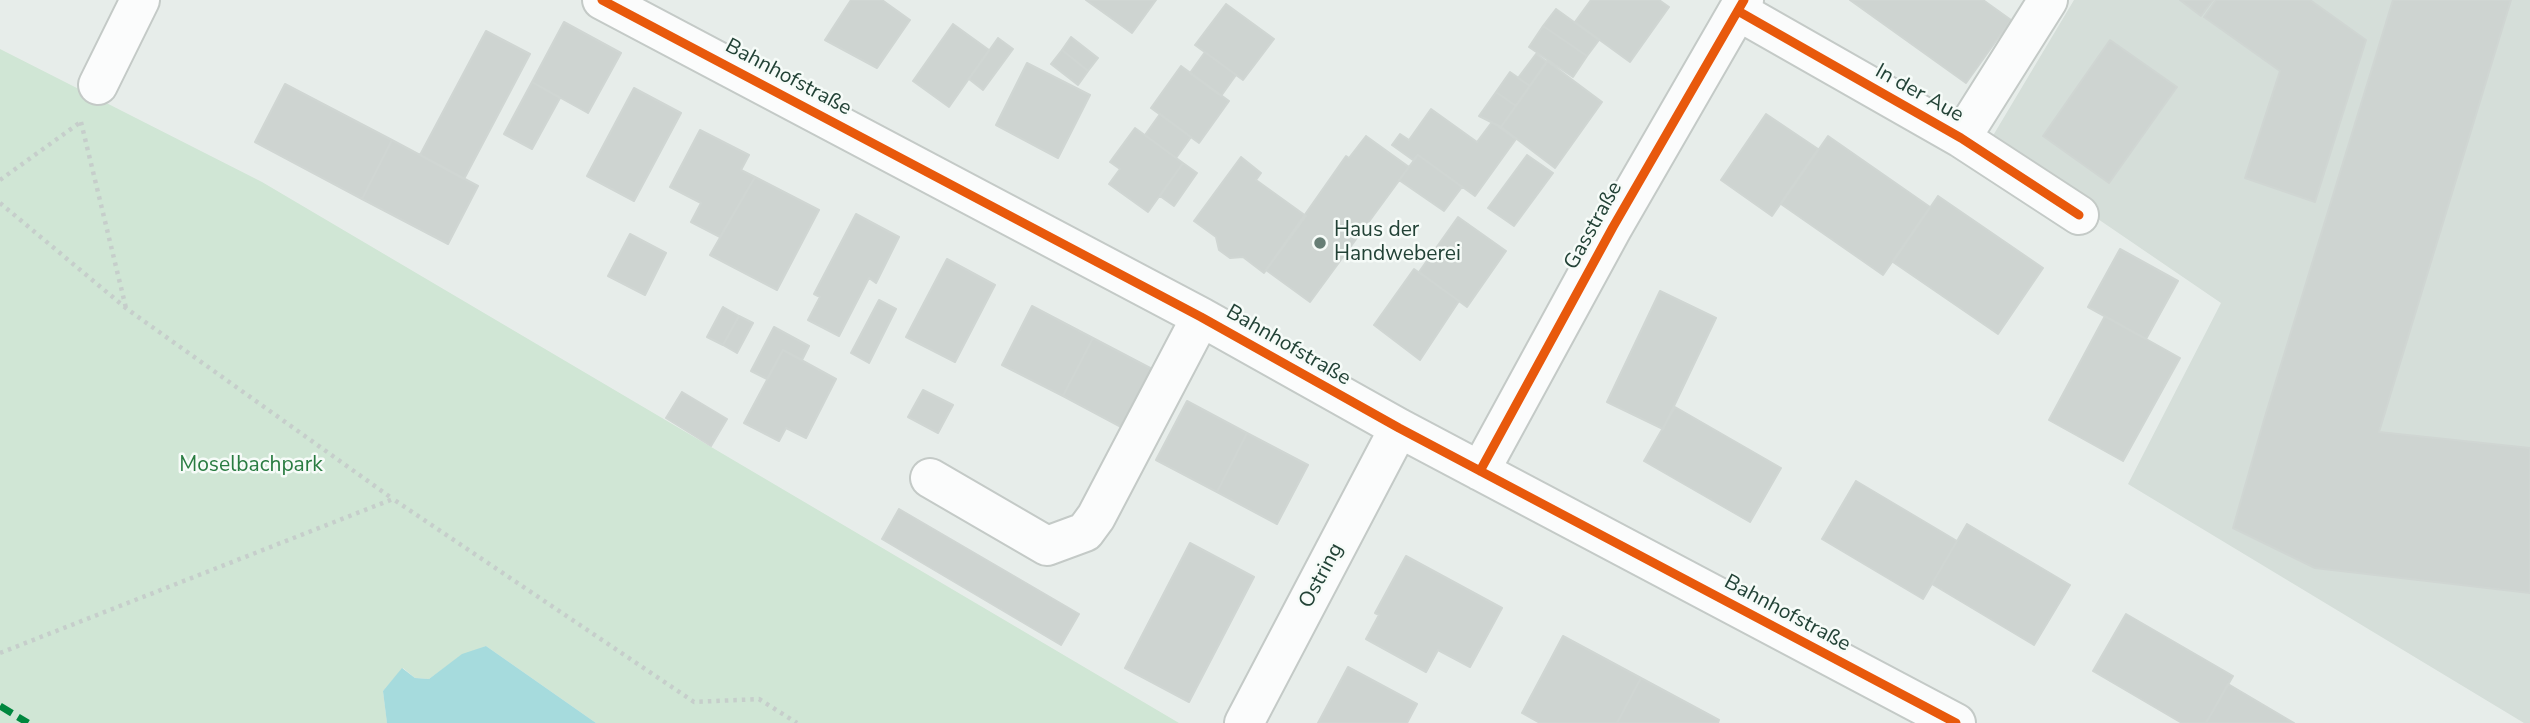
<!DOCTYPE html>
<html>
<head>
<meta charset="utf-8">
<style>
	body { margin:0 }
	canvas { display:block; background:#e7edea }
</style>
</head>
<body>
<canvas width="2530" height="723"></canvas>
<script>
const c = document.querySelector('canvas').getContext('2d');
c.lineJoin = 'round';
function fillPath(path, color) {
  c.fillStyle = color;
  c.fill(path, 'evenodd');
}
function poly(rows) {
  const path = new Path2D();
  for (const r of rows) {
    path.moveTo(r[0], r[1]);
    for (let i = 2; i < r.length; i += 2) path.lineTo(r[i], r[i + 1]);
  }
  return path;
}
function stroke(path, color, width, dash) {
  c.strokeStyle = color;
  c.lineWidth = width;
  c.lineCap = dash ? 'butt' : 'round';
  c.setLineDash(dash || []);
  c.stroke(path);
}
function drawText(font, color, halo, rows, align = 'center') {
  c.font = font + ' "Nunito Sans",sans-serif';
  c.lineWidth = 5;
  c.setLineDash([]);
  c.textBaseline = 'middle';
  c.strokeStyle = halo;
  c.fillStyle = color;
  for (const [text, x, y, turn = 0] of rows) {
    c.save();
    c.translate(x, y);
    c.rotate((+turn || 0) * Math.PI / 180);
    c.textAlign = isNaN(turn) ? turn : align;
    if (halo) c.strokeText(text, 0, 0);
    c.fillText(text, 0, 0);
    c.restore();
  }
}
fillPath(poly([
	[2074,0,2530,0,2530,723,2524,723,2128,484,2221,303,1988,144]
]), '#d5ded9');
fillPath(poly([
	[0,49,262,182,1179,723,596,723,486,646,462,655,429,679,415,678,403,668,383,691,387,723,0,723]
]), '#d0e6d5');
fillPath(poly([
	[486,646,596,723,387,723,383,691,402,668,415,678,429,679,462,654]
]), '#a6dbdd');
const building = poly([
	[851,0,882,0,910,20,877,68,825,40,851,0],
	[1086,0,1156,0,1132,33,1086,0],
	[1591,0,1659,0,1669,7,1630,62,1575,22,1591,0],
	[1850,0,1983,0,2011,20,1966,83,1850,0],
	[2180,0,2213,0,2201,16,2180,0],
	[2216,0,2310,0,2366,40,2315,202,2245,178,2280,71,2204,17,2216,0],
	[2393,0,2511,0,2379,432,2530,448,2530,593,2315,568,2233,528,2264,420,2393,0],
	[1226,4,1274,39,1243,80,1195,45,1226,4],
	[1556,9,1599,40,1587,56,1543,26,1556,9],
	[564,22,621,53,588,113,532,82,564,22],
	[953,24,989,50,949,107,913,81,953,24],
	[1543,26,1587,56,1573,77,1529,47,1543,26],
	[486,31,530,54,464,179,420,155,486,31],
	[1071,37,1098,58,1088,71,1062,50,1071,37],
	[998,38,1013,49,983,90,969,79,998,38],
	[2110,40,2177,87,2109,183,2043,136,2110,40],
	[1062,50,1088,71,1078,85,1051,64,1062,50],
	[1205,52,1236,75,1221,96,1190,73,1205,52],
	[1536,54,1547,62,1530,86,1518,78,1536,54],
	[1547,61,1602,102,1555,168,1501,127,1547,61],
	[1027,63,1090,95,1058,158,996,125,1027,63],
	[1181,66,1229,101,1199,143,1151,108,1181,66],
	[1510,72,1530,86,1516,106,1496,92,1510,72],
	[532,82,560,98,532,149,504,134,532,82],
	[285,84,392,140,362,199,255,142,285,84],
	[634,88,681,113,634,201,587,176,634,88],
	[1496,92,1516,106,1501,127,1479,116,1496,92],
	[1431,109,1477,142,1492,122,1516,139,1475,196,1418,155,1413,160,1392,145,1400,134,1409,140,1431,109],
	[1160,114,1191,137,1176,158,1145,135,1160,114],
	[1766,114,1818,149,1772,216,1721,180,1766,114],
	[1135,128,1183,163,1148,212,1109,184,1120,169,1110,162,1135,128],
	[700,130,749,155,741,170,755,177,720,237,691,222,701,203,670,187,700,130],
	[1366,136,1409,167,1310,302,1266,270,1346,156,1349,158,1366,136],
	[1828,136,1930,207,1883,275,1781,204,1828,136],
	[392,140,478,186,448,244,362,199,392,140],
	[1418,155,1462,187,1444,211,1399,180,1418,155],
	[1527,155,1553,173,1514,226,1488,208,1527,155],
	[1241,157,1261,173,1256,180,1306,216,1264,273,1243,257,1230,258,1219,250,1216,237,1194,221,1241,157],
	[1183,163,1197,173,1174,206,1160,196,1183,163],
	[755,177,819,210,777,290,710,255,755,177],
	[1938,196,2043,268,1998,334,1893,262,1938,196],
	[856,214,899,237,876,283,869,278,839,336,808,320,820,297,814,294,856,214],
	[1458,217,1506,251,1467,307,1419,272,1458,217],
	[630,234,666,253,645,295,608,276,630,234],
	[2120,249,2178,281,2146,339,2088,307,2120,249],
	[947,259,995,285,955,362,906,337,947,259],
	[1414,269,1459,301,1420,360,1374,325,1414,269],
	[1660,291,1716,318,1663,429,1607,402,1660,291],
	[879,300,896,309,869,363,851,353,879,300],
	[1032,306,1093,338,1063,396,1002,365,1032,306],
	[723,307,739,316,723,345,707,337,723,307],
	[739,316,753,323,737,353,723,345,739,316],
	[2105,316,2180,358,2123,461,2049,420,2105,316],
	[774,327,809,346,802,360,783,350,767,379,751,371,774,327],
	[1093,338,1154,370,1123,428,1063,396,1093,338],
	[783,350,836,379,806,438,786,428,779,441,744,423,783,350],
	[923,390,953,405,938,433,908,417,923,390],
	[682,392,727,419,711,446,666,418,682,392],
	[1187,401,1247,433,1217,492,1156,460,1187,401],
	[1675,407,1781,468,1750,522,1644,461,1675,407],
	[1247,433,1308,465,1277,524,1217,492,1247,433],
	[1856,481,1957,541,1923,599,1822,539,1856,481],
	[899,509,1079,614,1061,645,882,539,899,509],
	[1967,524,2070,585,2034,645,1932,584,1967,524],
	[1190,543,1254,577,1189,702,1125,668,1190,543],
	[1406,556,1502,608,1470,667,1438,650,1426,672,1366,639,1379,615,1375,613,1406,556],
	[2126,614,2233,676,2206,723,2182,723,2093,671,2126,614],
	[1563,636,1641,678,1617,723,1540,723,1522,713,1563,636],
	[1348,667,1417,704,1407,723,1318,723,1348,667],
	[1641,678,1719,720,1718,723,1617,723,1641,678],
	[2228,684,2294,723,2206,723,2228,684]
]);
fillPath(building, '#ced4d1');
stroke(building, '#d0d6d3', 2);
const minor = poly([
	[602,0,1201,317,1399,428,1956,723],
	[1738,11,1961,138,2079,215],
	[98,85,140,0],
	[1961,138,2048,0],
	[1480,471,1613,227,1744,0],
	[930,478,1047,546,1085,532,1096,517,1201,317],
	[1244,723,1399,428]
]);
stroke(minor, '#c4cac7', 42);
stroke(poly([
	[81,122,126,308],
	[0,180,82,121],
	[0,203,127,309,393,499],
	[0,653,393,499,694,702,759,699,797,723]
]), '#c6cecb', 4.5, [3.5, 5]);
stroke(minor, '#fbfcfc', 38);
stroke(poly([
	[0,706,28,723]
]), '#00873e', 7, [14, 7]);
stroke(poly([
	[602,0,1201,317,1399,428,1956,723],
	[1738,11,1961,138,2079,215],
	[1480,471,1613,227,1744,0]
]), '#e8590c', 9);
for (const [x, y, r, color] of [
	[1320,243,7,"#677e75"]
]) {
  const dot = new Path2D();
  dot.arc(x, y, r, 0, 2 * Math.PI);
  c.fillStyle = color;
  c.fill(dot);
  stroke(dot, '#f6fbf8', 2.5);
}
drawText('21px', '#224236', '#f6fbf8', [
	["Bahnhofstraße",788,78,28],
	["In der Aue",1919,94,29],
	["Gasstraße",1594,226,-61],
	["Bahnhofstraße",1288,346,30],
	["Ostring",1322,576,-62],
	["Bahnhofstraße",1787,614,28]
]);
drawText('21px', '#224236', '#f6fbf8', [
	["Haus der",1334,231],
	["Handweberei",1334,255]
], 'left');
drawText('21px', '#297c41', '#f6fbf8', [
	["Moselbachpark",251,466]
]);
</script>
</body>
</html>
